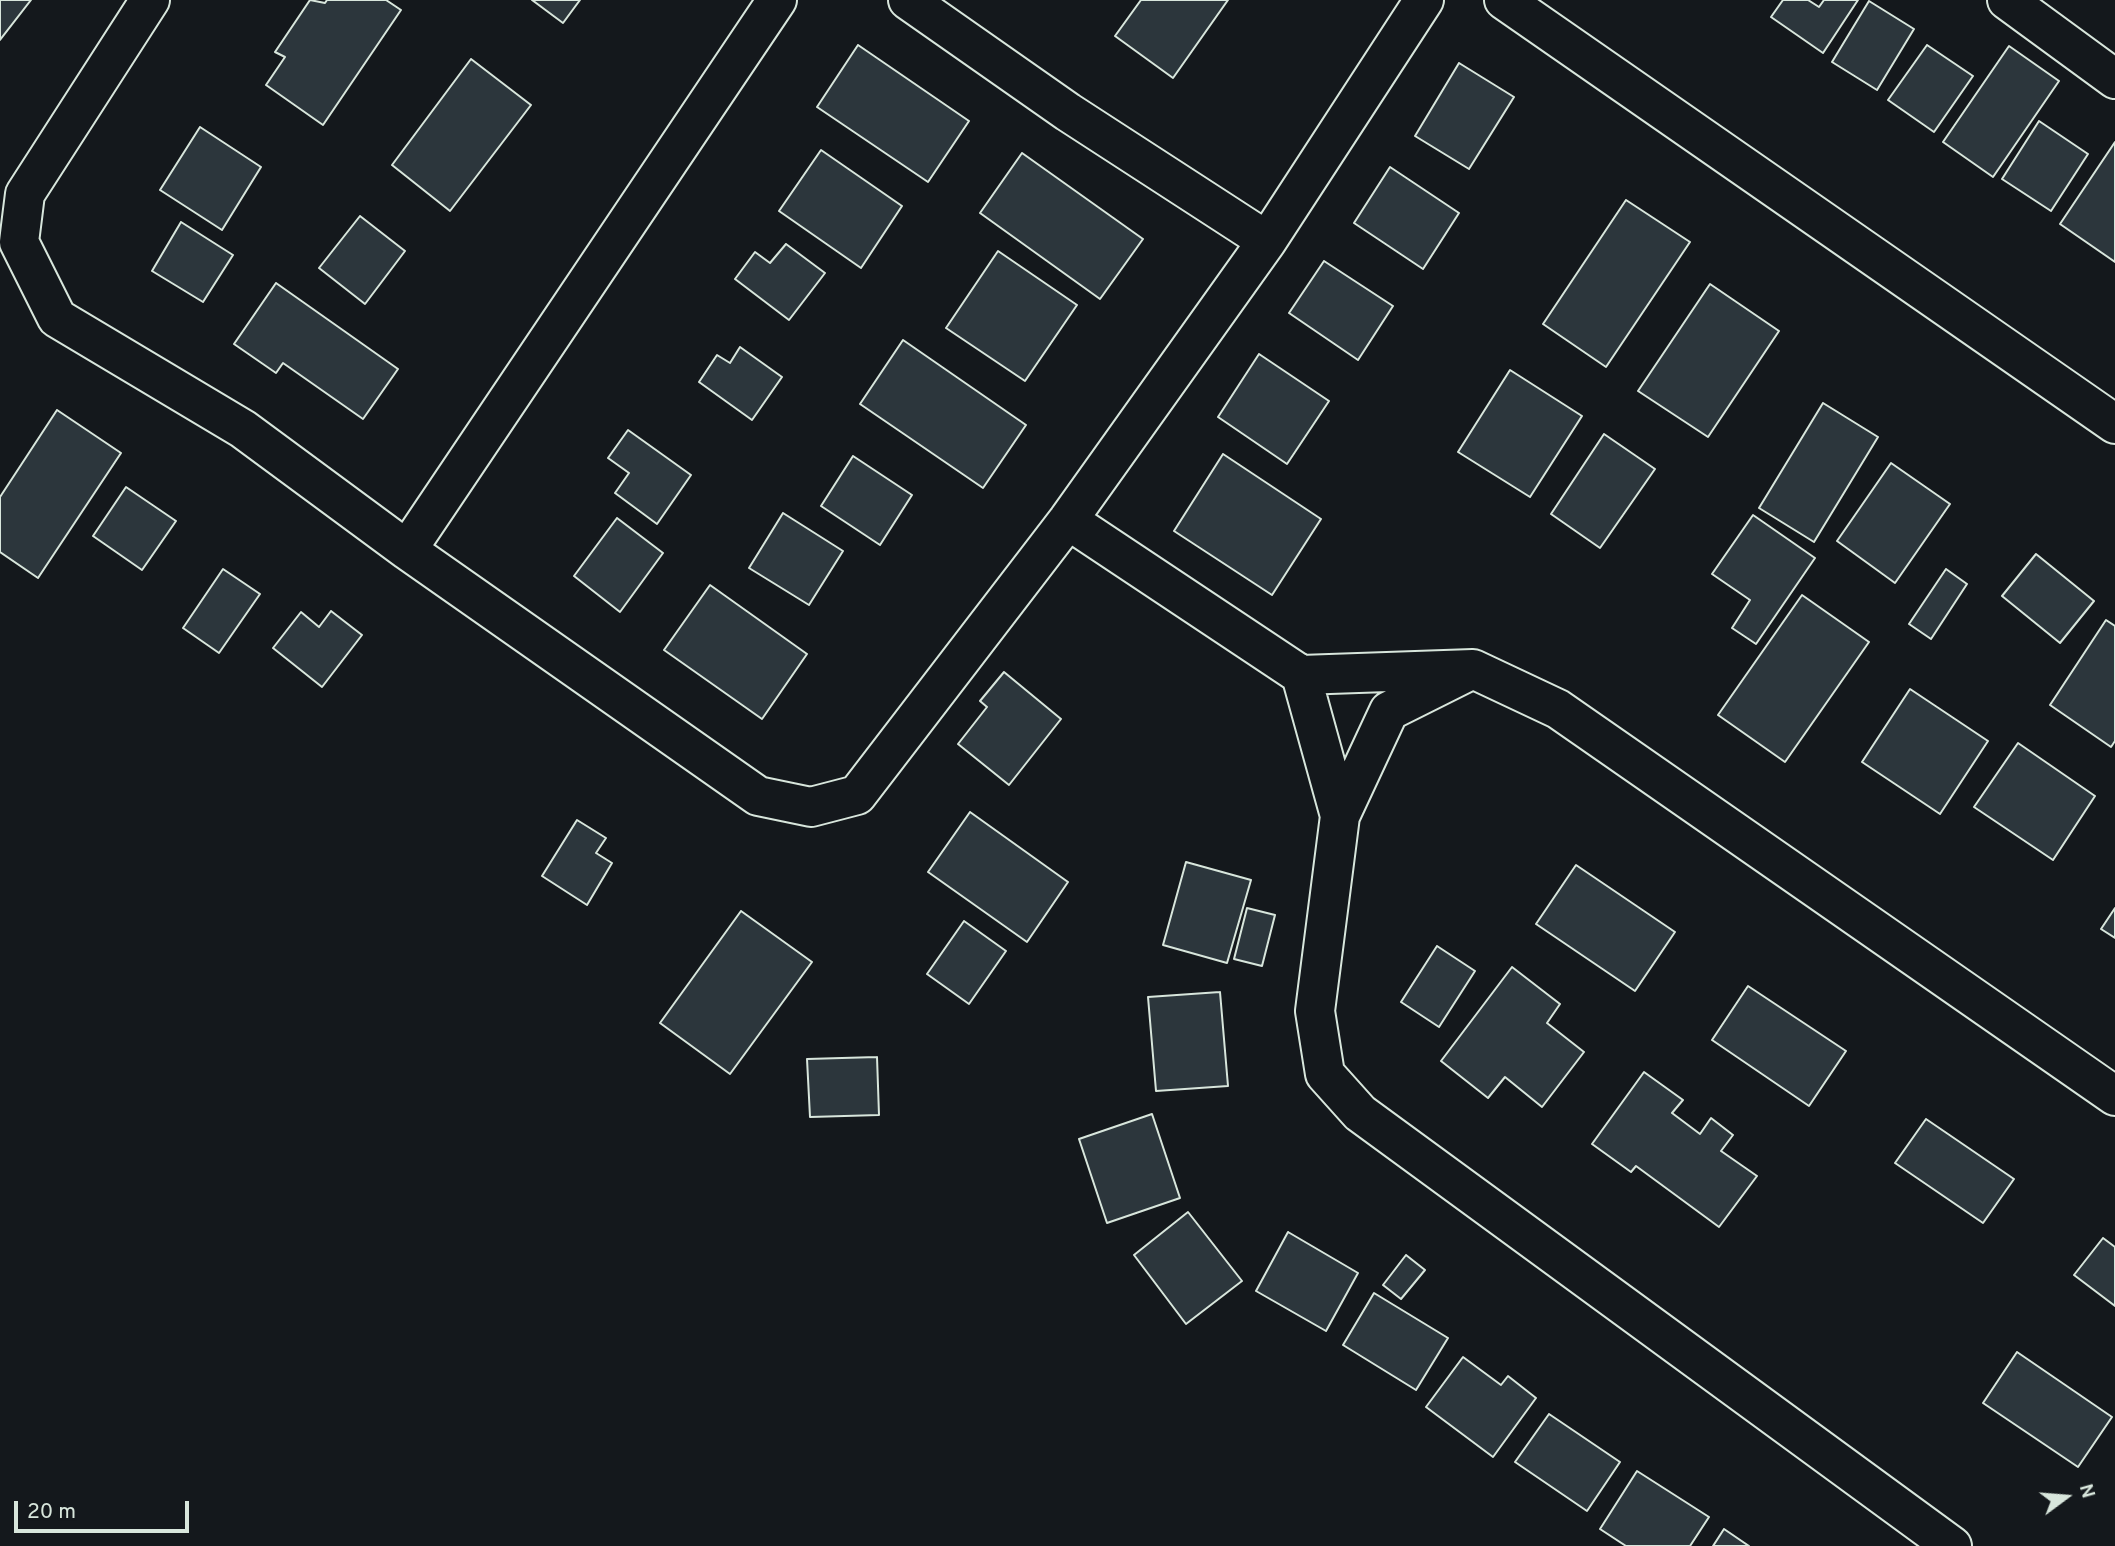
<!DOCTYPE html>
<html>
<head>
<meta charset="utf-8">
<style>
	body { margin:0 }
	#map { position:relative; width:2115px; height:1546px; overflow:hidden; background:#14181c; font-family:Overpass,sans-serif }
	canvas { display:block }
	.north { position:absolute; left:2031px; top:1462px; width:70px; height:70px; -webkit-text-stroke:5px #14181c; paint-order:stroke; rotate:74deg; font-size:19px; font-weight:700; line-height:28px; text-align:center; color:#d8e6dc }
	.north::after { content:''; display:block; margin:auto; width:24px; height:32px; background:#d8e6dc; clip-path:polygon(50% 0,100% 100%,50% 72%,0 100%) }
	.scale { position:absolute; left:14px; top:1501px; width:175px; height:32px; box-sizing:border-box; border:4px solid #d8e6dc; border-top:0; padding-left:9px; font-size:21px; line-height:24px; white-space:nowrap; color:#d8e6dc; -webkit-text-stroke:5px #14181c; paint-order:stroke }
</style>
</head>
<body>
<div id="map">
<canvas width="2115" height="1546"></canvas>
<div class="north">N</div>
<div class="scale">20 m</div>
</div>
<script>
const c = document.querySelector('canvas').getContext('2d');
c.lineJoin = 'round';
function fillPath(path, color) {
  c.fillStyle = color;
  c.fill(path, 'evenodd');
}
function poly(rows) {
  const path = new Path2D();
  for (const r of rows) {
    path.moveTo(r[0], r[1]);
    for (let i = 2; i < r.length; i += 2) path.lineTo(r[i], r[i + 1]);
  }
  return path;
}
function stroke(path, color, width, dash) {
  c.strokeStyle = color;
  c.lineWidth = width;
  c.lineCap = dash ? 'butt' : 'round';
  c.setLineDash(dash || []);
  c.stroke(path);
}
const building = poly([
	[0,0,31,0,0,40,0,0],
	[310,0,325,3,327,0,386,0,401,10,323,125,266,85,285,57,275,52,310,0],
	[532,0,580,0,563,23,532,0],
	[1141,0,1228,0,1173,78,1115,36,1141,0],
	[1783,0,1808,0,1819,7,1824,0,1858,0,1823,53,1771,17,1783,0],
	[1869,1,1914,29,1877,90,1832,62,1869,1],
	[858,45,969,121,928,182,817,107,858,45],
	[1927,45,1973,76,1934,132,1888,100,1927,45],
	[2009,46,2059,81,1993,177,1943,142,2009,46],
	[471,59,531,105,450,211,392,165,471,59],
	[1459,63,1514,97,1469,169,1415,136,1459,63],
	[2039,121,2088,154,2051,211,2002,179,2039,121],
	[200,127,261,167,222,230,160,190,200,127],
	[2115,142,2115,262,2060,224,2115,142],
	[821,150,902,206,861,268,779,211,821,150],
	[1022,153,1143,239,1100,299,980,213,1022,153],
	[1390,167,1459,213,1423,269,1354,223,1390,167],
	[1626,200,1690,242,1606,367,1543,324,1626,200],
	[360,216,405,251,365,304,319,268,360,216],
	[181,222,233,255,203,302,152,271,181,222],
	[786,244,825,273,789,320,735,279,755,252,770,263,786,244],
	[998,251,1077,305,1025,381,946,328,998,251],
	[1324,261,1393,306,1358,360,1289,313,1324,261],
	[276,283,398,369,363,419,283,363,276,373,234,344,276,283],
	[1710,284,1779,331,1708,437,1638,391,1710,284],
	[903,340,1026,425,983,488,860,404,903,340],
	[740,347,782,377,752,420,699,382,717,355,730,363,740,347],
	[1259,354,1329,401,1287,464,1218,417,1259,354],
	[1510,370,1582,416,1530,497,1458,452,1510,370],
	[1823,403,1878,437,1814,542,1759,508,1823,403],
	[57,410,121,453,38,578,0,552,0,497,57,410],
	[628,430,691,475,657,524,615,493,629,473,608,458,628,430],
	[1604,434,1655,469,1600,548,1551,514,1604,434],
	[1223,454,1321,519,1272,595,1174,531,1223,454],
	[853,456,912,495,880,545,821,506,853,456],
	[1891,463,1950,504,1895,583,1837,541,1891,463],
	[126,487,176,521,142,570,93,536,126,487],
	[783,513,843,551,809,605,749,568,783,513],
	[1753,515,1815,558,1756,644,1732,628,1750,600,1712,574,1753,515],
	[617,518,663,553,620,612,574,576,617,518],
	[2036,554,2094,601,2060,643,2002,596,2036,554],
	[223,569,260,594,219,653,183,628,223,569],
	[1946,569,1967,584,1931,639,1909,624,1946,569],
	[710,585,807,654,762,719,664,650,710,585],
	[1802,595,1869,642,1785,762,1718,715,1802,595],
	[331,611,362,635,322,687,273,648,301,612,319,627,331,611],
	[2106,620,2115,626,2115,741,2111,747,2050,705,2106,620],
	[1004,672,1061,719,1009,785,958,744,987,707,980,701,1004,672],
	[1910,689,1988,741,1940,814,1862,762,1910,689],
	[2018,743,2095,796,2053,860,1974,807,2018,743],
	[970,812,1068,882,1027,942,928,872,970,812],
	[577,820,606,838,596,853,612,863,587,905,542,876,577,820],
	[1186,862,1251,880,1227,963,1163,945,1186,862],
	[1576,865,1675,932,1635,991,1536,924,1576,865],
	[1247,908,1275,915,1262,966,1234,959,1247,908],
	[2115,908,2115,938,2101,929,2115,908],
	[741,911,812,962,730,1074,660,1023,741,911],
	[964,921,1006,951,969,1004,927,974,964,921],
	[1437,946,1475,971,1439,1027,1401,1002,1437,946],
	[1512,967,1560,1004,1547,1023,1584,1052,1542,1107,1505,1077,1488,1098,1441,1061,1512,967],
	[1748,986,1846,1051,1809,1106,1712,1040,1748,986],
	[1220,992,1228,1086,1156,1091,1148,997,1220,992],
	[877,1057,879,1115,810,1117,807,1059,877,1057],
	[1644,1072,1683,1100,1672,1113,1700,1134,1711,1118,1733,1135,1721,1151,1757,1176,1719,1227,1636,1166,1631,1172,1592,1144,1644,1072],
	[1152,1114,1180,1198,1107,1223,1079,1139,1152,1114],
	[1926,1119,2014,1179,1983,1223,1895,1163,1926,1119],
	[1188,1212,1242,1281,1186,1324,1134,1255,1188,1212],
	[1288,1232,1358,1273,1326,1331,1256,1291,1288,1232],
	[2103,1238,2115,1247,2115,1306,2074,1275,2103,1238],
	[1406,1255,1425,1270,1401,1299,1383,1285,1406,1255],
	[1374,1293,1448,1338,1416,1390,1343,1345,1374,1293],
	[2017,1352,2112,1417,2078,1467,1983,1403,2017,1352],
	[1463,1357,1501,1385,1508,1376,1536,1398,1493,1457,1426,1407,1463,1357],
	[1549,1414,1620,1462,1587,1511,1515,1462,1549,1414],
	[1637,1471,1709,1517,1690,1546,1626,1546,1600,1529,1637,1471],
	[1724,1529,1749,1546,1713,1546,1724,1529]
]);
fillPath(building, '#2c363c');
stroke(building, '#d8e6dc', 2);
const minor = poly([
	[150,0,25,194,19,242,57,318,243,429,407,550,758,796,811,807,857,795,1068,520,1267,241,1424,0],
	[908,0,1068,112,1267,241],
	[1504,0,2115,424],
	[2007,0,2115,79],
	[1068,520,1301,675,1340,816,1315,1011,1325,1074,1360,1113,1952,1546],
	[407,550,777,0],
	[1301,675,1473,669,1558,709,2115,1096],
	[1340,816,1389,711,1465,673]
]);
stroke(minor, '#d8e6dc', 42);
stroke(minor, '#14181c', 38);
</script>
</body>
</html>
